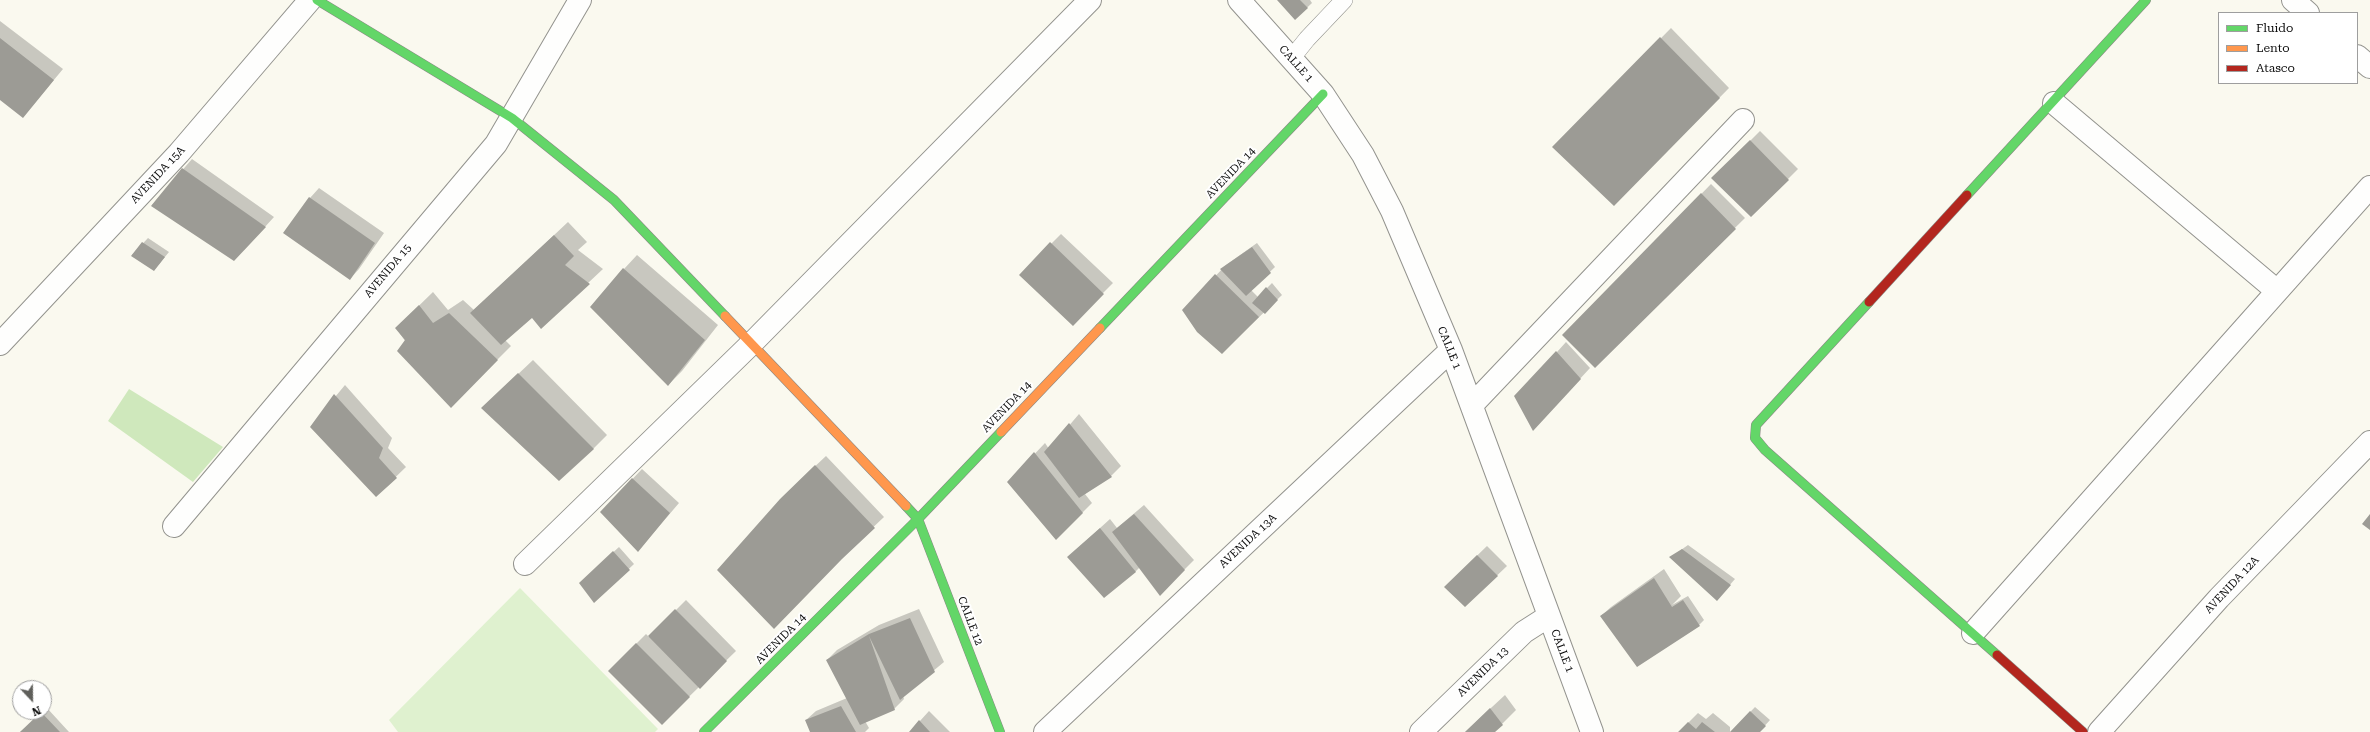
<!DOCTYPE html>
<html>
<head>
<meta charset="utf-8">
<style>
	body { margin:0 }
	#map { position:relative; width:2370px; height:732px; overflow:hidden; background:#faf9ef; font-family:"Roboto Serif",serif }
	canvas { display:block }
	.legend { position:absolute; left:2218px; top:12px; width:140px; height:72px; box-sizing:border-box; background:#fff; border:1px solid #9e9e9e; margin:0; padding:5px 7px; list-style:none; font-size:12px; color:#0c0c0c }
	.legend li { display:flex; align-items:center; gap:8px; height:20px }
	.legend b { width:20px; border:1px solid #9e9e9e }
	.north { position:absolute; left:12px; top:680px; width:40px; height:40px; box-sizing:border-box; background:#fff; border:1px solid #9e9e9e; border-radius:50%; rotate:158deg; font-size:11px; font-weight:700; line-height:16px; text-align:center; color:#0c0c0c }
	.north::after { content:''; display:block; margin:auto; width:14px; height:18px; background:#5f5f5b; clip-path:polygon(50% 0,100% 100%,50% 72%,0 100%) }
</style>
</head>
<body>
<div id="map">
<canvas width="2370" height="732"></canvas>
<ul class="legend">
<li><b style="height:5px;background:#63d668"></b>Fluido</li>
<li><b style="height:5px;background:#ff974d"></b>Lento</li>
<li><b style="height:5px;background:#b3261e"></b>Atasco</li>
</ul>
<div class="north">N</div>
</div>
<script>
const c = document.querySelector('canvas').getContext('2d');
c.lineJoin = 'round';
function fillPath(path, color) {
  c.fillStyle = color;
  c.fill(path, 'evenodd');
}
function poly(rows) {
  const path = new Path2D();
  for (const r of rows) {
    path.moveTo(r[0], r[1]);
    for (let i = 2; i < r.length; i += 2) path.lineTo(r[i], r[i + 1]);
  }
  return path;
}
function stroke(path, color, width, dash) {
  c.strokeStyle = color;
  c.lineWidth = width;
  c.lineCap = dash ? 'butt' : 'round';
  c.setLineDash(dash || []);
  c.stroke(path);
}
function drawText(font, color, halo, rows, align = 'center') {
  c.font = font + ' "Roboto Serif",serif';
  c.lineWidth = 4;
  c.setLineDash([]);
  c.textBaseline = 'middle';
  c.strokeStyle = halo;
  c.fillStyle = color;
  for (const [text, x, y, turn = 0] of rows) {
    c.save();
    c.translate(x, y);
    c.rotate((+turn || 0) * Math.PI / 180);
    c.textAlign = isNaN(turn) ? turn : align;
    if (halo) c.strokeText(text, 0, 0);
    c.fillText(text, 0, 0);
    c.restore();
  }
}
fillPath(poly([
	[520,588,658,729,655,732,398,732,389,720]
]), '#dff1cf');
fillPath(poly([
	[129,389,223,447,193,482,108,421]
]), '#cfe8bc');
fillPath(poly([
	[1279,0,1310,0,1312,3,1295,19],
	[0,21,63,69,23,117,0,99],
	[1671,28,1729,88,1614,205,1554,147],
	[1760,131,1798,169,1751,216,1713,178],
	[192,159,274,217,244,250,152,205],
	[1711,184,1745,218,1595,366,1564,335],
	[319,188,384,233,359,269,350,279,310,198],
	[568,222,587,242,578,250,603,269,541,327,532,317,505,340,511,346,451,406,396,328,433,292,448,310,463,300,474,310],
	[1061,234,1113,283,1072,324,1020,275],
	[148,238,169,252,154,270,132,255],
	[1257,243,1275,267,1251,290,1258,297,1272,283,1282,295,1222,353,1183,310,1226,265],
	[637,255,718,325,682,371,668,385,624,269],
	[1566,342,1590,368,1542,420,1557,352],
	[533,360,607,435,593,449,496,395],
	[345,385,392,438,388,448,406,467,376,496,311,426],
	[1079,414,1121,466,1111,476,1085,494,1092,503,1056,539,1008,482,1045,443,1049,449],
	[826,456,884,517,847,552,794,486],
	[642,469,679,503,638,551,601,512],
	[1144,505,1194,560,1169,585,1140,567,1135,572,1078,548,1110,519,1117,528],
	[1688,545,1735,579,1721,595,1671,557],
	[1487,546,1507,566,1465,606,1455,577],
	[619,547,634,564,595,601,585,578],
	[1664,569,1681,596,1672,605,1688,596,1704,620,1699,625,1669,644,1601,616,1611,607],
	[686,600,736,651,662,723,609,671,646,634,649,637],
	[919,609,944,662,903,696,904,699,894,709,865,721,869,728,865,732,811,732,806,720,816,711,847,698,827,660,837,650,879,625],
	[1505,695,1516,710,1494,732,1465,732],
	[1755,707,1770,720,1759,732,1731,732],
	[47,708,69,732,20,732,44,712],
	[929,711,950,732,910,732],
	[1698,713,1706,719,1713,713,1730,727,1730,732,1679,732]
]), '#0003');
fillPath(poly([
	[1277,0,1300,0,1308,8,1295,20],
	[1660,37,1720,98,1614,206,1552,147],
	[0,38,54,80,23,118,0,100],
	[1750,140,1789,180,1751,217,1711,178],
	[182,168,266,227,234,261,151,206],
	[1701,193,1736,229,1595,368,1562,335],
	[309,197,375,243,350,280,283,233],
	[554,235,574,256,565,265,590,284,541,329,532,318,501,345,470,313],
	[142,242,165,257,154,271,131,256],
	[1050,242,1104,294,1073,326,1019,275],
	[1252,247,1271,273,1246,296,1220,269],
	[623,268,705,340,668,386,590,307],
	[1215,274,1259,317,1222,354,1197,332,1182,310],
	[1266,287,1278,300,1265,314,1252,303],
	[419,305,433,323,449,313,498,360,451,408,397,351,405,340,395,328],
	[1556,351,1581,379,1533,431,1514,396],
	[518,373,594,449,559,481,481,408],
	[334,394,383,448,379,458,397,478,376,497,310,427],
	[1069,423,1112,477,1079,498,1044,452],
	[1034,452,1083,513,1056,540,1007,482],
	[815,465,875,528,842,559,774,629,717,570,780,499],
	[632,478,670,513,638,552,600,512],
	[1134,514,1185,570,1160,596,1112,532],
	[2370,514,2370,530,2362,524],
	[1100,528,1136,572,1104,598,1067,557],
	[1682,549,1731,585,1717,601,1669,557],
	[613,551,630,570,594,603,579,583],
	[1477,555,1498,576,1465,607,1444,587],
	[1654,578,1672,607,1683,600,1700,626,1637,667,1600,616],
	[675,609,727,661,700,689,648,636],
	[910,618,935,672,900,700,869,636,895,710,860,725,826,660,869,634],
	[636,643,690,697,662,725,608,671],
	[841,706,856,732,810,732,805,720],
	[1490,708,1503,725,1495,732,1465,732],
	[1750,711,1766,726,1760,732,1730,732],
	[41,712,60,732,20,732],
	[919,720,930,732,909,732],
	[1688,722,1696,729,1702,722,1715,732,1678,732]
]), '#9c9b95');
const lane = poly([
	[1291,59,1307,39,1344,0]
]);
const street = poly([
	[1239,0,1323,94,1363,155,1392,211,1451,350,1592,732],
	[2293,0,2308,13],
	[2357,56,2370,67],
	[2054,103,2277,291],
	[0,344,179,153,310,0],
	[1472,405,1743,120],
	[174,526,496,144,580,0],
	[525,564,752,343,1090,0],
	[1973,633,2370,187],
	[1045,732,1451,350],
	[1421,732,1524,632,1549,616],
	[2099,732,2219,598,2370,442]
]);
const fast = poly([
	[317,0,512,118,614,200,725,316],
	[1967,195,2146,0],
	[1869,302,1756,425,1755,438,1765,450,1997,655],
	[1100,328,1323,94],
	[906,506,918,519,1000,732],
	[704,732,918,519,1001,432]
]);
const slow = poly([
	[725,316,906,506],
	[1001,432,1100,328]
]);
const jam = poly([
	[1869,302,1967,195],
	[1997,655,2083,732]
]);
stroke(lane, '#93938e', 18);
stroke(street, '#93938e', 24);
stroke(fast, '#8a8985', 10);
stroke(slow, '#8a8985', 10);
stroke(jam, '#8a8985', 10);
stroke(lane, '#fefefd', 17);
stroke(street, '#fefefd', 22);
stroke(fast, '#63d668', 9);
stroke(slow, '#ff974d', 9);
stroke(jam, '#b3261e', 9);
drawText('11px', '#0c0c0c', '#fff', [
	["CALLE 1",1296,64,48],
	["AVENIDA 14",1231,173,-46],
	["AVENIDA 15A",158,175,-47],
	["AVENIDA 15",388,271,-50],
	["CALLE 1",1449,348,68],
	["AVENIDA 14",1007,407,-46],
	["AVENIDA 13A",1248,541,-43],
	["AVENIDA 12A",2232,585,-47],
	["CALLE 12",970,621,69],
	["AVENIDA 14",781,639,-45],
	["CALLE 1",1562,651,69],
	["AVENIDA 13",1483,672,-44]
]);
</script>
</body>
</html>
